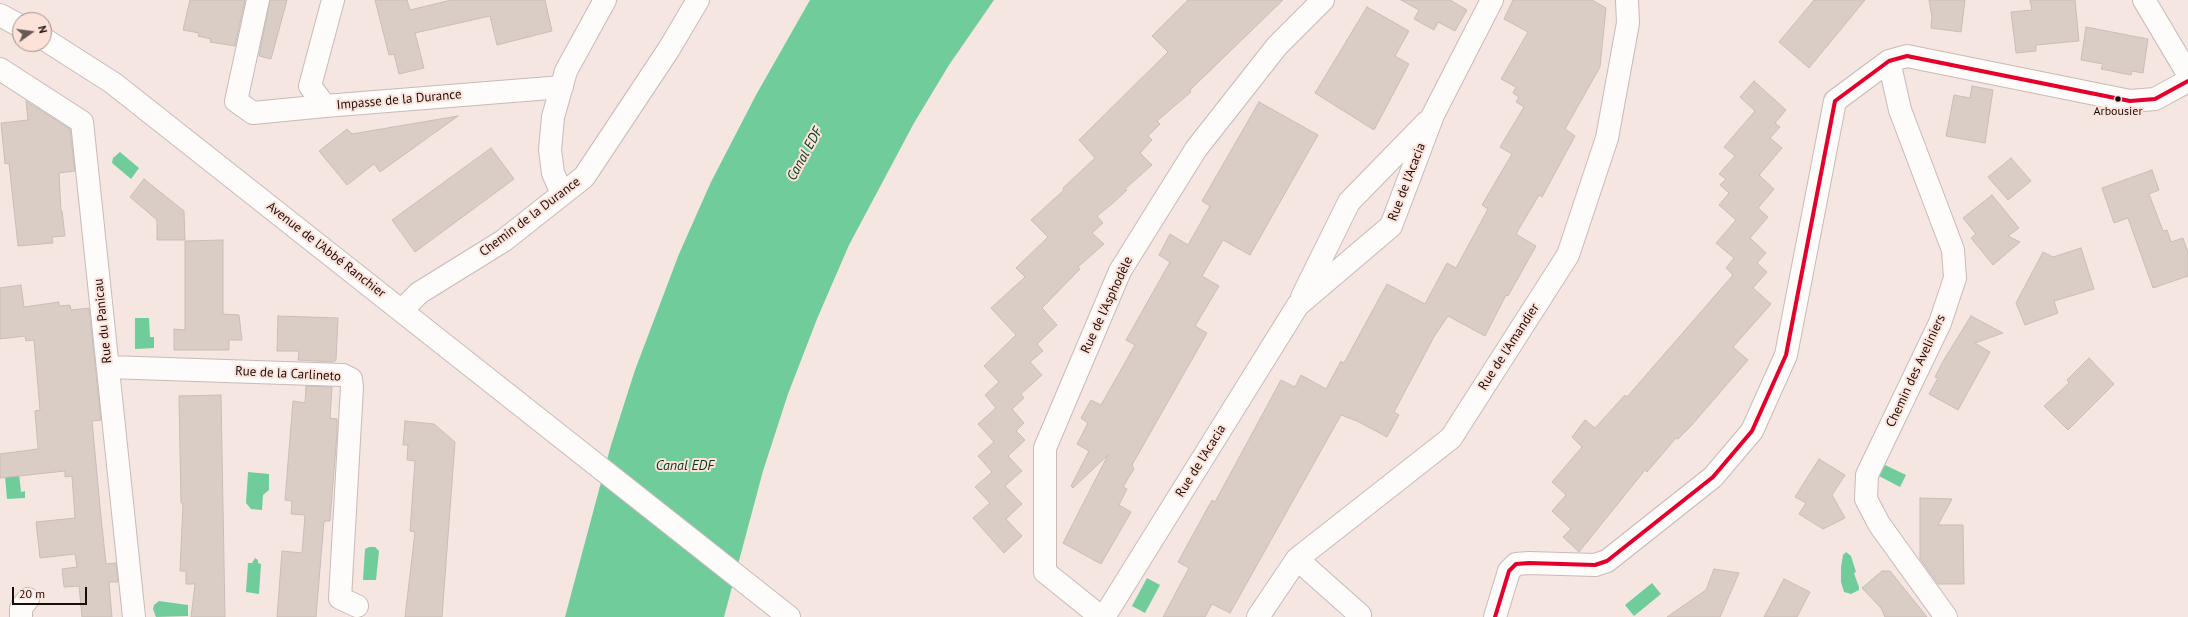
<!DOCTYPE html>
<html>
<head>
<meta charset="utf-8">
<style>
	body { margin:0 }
	#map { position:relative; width:2188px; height:617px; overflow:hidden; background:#f5e6e2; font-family:"PT Sans",sans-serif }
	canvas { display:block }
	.north { position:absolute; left:12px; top:12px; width:40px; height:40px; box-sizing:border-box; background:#fde2da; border:1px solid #a38d86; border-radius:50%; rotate:76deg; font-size:11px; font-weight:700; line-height:16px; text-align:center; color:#1b0d09 }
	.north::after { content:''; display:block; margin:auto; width:14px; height:18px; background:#675955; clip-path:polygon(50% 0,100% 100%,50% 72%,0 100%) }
	.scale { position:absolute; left:12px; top:587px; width:75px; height:18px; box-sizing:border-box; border:2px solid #1b0d09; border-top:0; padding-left:5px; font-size:12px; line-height:14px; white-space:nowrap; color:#1b0d09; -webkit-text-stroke:3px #fde2da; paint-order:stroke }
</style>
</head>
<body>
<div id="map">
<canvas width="2188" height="617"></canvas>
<div class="north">N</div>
<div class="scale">20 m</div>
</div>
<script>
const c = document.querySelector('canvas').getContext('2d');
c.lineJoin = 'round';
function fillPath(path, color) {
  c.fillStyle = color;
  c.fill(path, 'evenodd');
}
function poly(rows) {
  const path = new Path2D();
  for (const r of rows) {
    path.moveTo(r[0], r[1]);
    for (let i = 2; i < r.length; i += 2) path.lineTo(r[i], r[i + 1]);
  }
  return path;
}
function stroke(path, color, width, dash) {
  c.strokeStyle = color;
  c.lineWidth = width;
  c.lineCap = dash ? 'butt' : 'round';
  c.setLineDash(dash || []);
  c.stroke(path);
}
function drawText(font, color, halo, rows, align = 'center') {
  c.font = font + ' "PT Sans",sans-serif';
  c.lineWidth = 4;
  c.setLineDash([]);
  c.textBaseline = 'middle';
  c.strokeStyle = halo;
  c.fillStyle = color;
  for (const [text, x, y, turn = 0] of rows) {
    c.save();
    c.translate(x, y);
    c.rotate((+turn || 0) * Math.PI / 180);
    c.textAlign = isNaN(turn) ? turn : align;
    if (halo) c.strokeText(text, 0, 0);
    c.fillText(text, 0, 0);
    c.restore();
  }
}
fillPath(poly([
	[810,0,994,0,949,65,914,123,849,245,817,319,788,394,763,471,724,617,565,617,611,445,635,370,679,254,711,182,756,95],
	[120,152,139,168,131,179,112,163,113,158],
	[135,318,149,318,150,337,154,337,154,348,135,349],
	[18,464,21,492,25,491,25,498,7,499,4,465],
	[1883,464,1906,475,1900,487,1877,475],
	[248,472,269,474,269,490,263,495,262,510,251,509,246,503],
	[369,547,375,547,379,551,376,580,363,580,365,549],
	[1846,552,1851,556,1856,572,1854,573,1856,579,1859,587,1859,590,1851,594,1844,592,1841,582,1841,567,1843,555],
	[255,558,258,560,258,563,261,564,259,594,246,592,248,563,252,563],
	[1147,578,1160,585,1145,613,1132,606],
	[1652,583,1661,594,1634,616,1625,605],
	[159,601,188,605,188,616,156,617,153,609,154,605]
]), '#71cc9b');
const building = poly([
	[190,0,245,0,235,46,210,42,211,39,198,36,199,33,183,30,190,0],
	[270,0,287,0,271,59,259,56,270,0],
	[375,0,407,0,410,10,451,0,545,0,552,31,497,45,490,16,415,33,424,68,399,74,394,54,389,55,375,0],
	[1188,0,1283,0,1190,90,1191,92,1157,121,1160,124,1148,136,1152,140,1140,153,1152,165,1125,189,1127,190,1112,204,1097,216,1103,223,1092,233,1104,244,1078,267,1080,269,1042,308,1057,325,1037,344,1043,351,1030,362,1042,375,1021,394,1024,398,1012,409,1024,423,1016,431,1025,440,1008,456,1022,471,1005,486,1022,504,1006,519,1022,536,1004,553,973,518,990,503,975,487,992,472,978,456,994,442,978,424,996,408,985,395,999,382,984,366,1016,335,991,308,1025,277,1016,268,1048,237,1031,220,1064,190,1063,188,1095,158,1079,140,1168,52,1152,36,1188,0],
	[1401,0,1450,0,1467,10,1455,31,1438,22,1434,30,1414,19,1419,10,1401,0],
	[1513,0,1592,0,1606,8,1600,67,1565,129,1575,136,1542,197,1539,195,1516,234,1536,246,1508,296,1506,295,1485,336,1448,316,1435,335,1394,412,1399,415,1387,437,1357,421,1341,415,1230,613,1212,604,1205,617,1163,617,1189,568,1178,562,1212,500,1215,502,1281,380,1295,387,1301,375,1326,389,1341,361,1344,363,1387,284,1425,304,1447,263,1456,268,1488,209,1482,205,1512,154,1500,147,1524,107,1516,102,1519,97,1513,93,1516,87,1501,79,1528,32,1504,19,1513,0],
	[1814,0,1865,0,1809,68,1779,42,1814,0],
	[1929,0,1965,0,1961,32,1931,28,1932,17,1929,0],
	[2030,0,2075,0,2079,41,2036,45,2036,51,2016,53,2011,12,2032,10,2030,0],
	[1367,7,1409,31,1395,56,1409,64,1374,130,1315,93,1367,7],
	[2086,27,2148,39,2143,73,2132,71,2131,75,2101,69,2103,64,2081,60,2086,27],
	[1754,81,1786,110,1775,123,1780,127,1770,138,1782,148,1759,175,1774,189,1758,208,1768,217,1750,238,1766,253,1757,263,1767,272,1753,288,1771,304,1733,347,1748,360,1690,427,1678,439,1676,438,1647,472,1645,470,1579,552,1563,537,1571,529,1552,511,1566,495,1552,482,1582,447,1572,437,1585,420,1595,428,1625,395,1627,397,1733,275,1726,268,1734,258,1716,243,1736,220,1719,205,1729,193,1720,185,1726,179,1719,174,1735,156,1724,147,1755,111,1740,97,1754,81],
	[1972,86,1993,90,1985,143,1946,136,1954,95,1970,98,1972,86],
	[26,101,70,129,75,171,59,173,61,211,62,211,65,236,52,237,53,243,18,246,9,163,5,164,1,123,28,120,26,101],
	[1259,102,1318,135,1250,255,1223,240,1202,276,1219,286,1195,326,1207,333,1132,465,1134,469,1123,487,1127,489,1119,505,1131,512,1101,564,1063,543,1108,455,1073,488,1071,486,1089,451,1077,444,1088,423,1081,418,1091,400,1101,405,1135,345,1126,340,1170,262,1159,255,1170,234,1188,245,1210,206,1202,201,1259,102],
	[458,116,380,172,374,164,347,185,319,151,347,129,352,134,458,116],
	[491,148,514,179,415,252,392,220,491,148],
	[2011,158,2031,181,2008,200,1988,177,2011,158],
	[2152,170,2159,190,2149,194,2163,231,2167,230,2171,242,2183,238,2188,253,2188,276,2153,288,2128,218,2114,223,2102,188,2152,170],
	[144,179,184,211,185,240,157,240,157,220,130,197,144,179],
	[1992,195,2019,228,2008,236,2020,242,1993,265,1971,238,1976,234,1963,218,1992,195],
	[223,240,223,314,239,315,242,340,229,340,229,350,174,350,174,329,185,330,185,241,223,240],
	[2081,248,2094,289,2054,301,2058,313,2025,325,2016,303,2043,252,2053,257,2081,248],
	[21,285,24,307,59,302,59,306,70,305,71,310,89,308,101,420,92,421,101,517,106,564,116,563,118,582,109,582,112,617,82,617,79,586,64,587,62,569,77,567,75,554,40,558,36,522,75,518,72,476,65,477,65,471,0,478,0,454,38,449,35,411,40,410,34,340,26,341,25,336,0,339,0,288,21,285],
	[278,316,338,318,336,360,333,362,298,360,299,351,277,351,278,316],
	[1971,316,2003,333,1975,343,1990,352,1958,410,1929,394,1938,378,1935,377,1942,363,1971,316],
	[2089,358,2114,384,2068,430,2044,406,2069,383,2067,380,2089,358],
	[306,386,332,387,330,418,337,419,337,433,330,521,324,521,316,617,277,617,282,551,302,553,305,515,291,514,292,501,285,500,293,401,305,403,306,386],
	[221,395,225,617,191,617,195,584,186,584,186,571,180,571,183,503,181,503,179,396,221,395],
	[405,421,434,424,455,442,442,617,405,617,415,532,410,531,415,461,407,460,408,445,403,445,405,421],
	[1819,459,1845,475,1832,495,1845,518,1823,529,1799,514,1806,503,1795,497,1819,459],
	[1920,498,1952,499,1938,525,1963,525,1964,584,1938,584,1920,559,1920,498],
	[1714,569,1739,573,1720,617,1667,617,1706,590,1714,569],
	[1882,571,1890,571,1927,617,1885,617,1881,608,1862,588,1882,571],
	[1784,579,1810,592,1797,617,1764,617,1784,579]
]);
fillPath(building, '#dacdc6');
stroke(building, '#cabdb7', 1);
const minor = poly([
	[258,0,236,101,253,113,325,106],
	[333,0,310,86,325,106,562,87],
	[2144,0,2188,74],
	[0,15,20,26],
	[44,39,113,83,789,617],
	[1889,61,1900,110,1953,250,1955,278,1940,323,1867,475,1866,499,1879,524,1946,617],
	[0,69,82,122,134,617],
	[562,194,553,173,550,150,553,117,566,71,605,0],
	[1302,297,1349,202,1427,122],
	[402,310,419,293,503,241,584,177,669,49,698,0],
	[108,367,343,375,351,379,352,387,340,598,357,606],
	[1297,559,1360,615,1360,617],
	[21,617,21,608,28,599],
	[1101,617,1045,572,1045,448,1120,271,1196,149,1277,46,1323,0],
	[1104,617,1298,305,1391,226,1433,115,1492,0],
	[1258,617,1297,559,1451,438,1568,255,1607,138,1628,23,1627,0],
	[1495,617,1509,571,1516,564,1529,563,1595,565,1607,561,1713,477,1752,431,1786,355,1835,101,1889,61,1907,56,2130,101,2155,99,2188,81]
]);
stroke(minor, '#c9bab6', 24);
stroke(minor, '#fefbfb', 22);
stroke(poly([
	[1495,617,1509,571,1516,564,1529,563,1595,565,1607,561,1713,477,1752,431,1786,355,1835,101,1889,61,1907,56,2130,101,2155,99,2188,81]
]), '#e4002b', 4);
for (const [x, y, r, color] of [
	[2118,99,3.5,"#1b0d09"]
]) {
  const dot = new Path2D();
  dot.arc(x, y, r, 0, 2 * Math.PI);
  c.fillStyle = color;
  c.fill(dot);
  stroke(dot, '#fde2da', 1.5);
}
drawText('12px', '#1b0d09', '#fde2da', [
	["Arbousier",2118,112]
]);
drawText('13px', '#1b0d09', '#fde2da', [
	["Impasse de la Durance",399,100,-5],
	["Rue de l'Acacia",1407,182,-69],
	["Chemin de la Durance",530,217,-37],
	["Avenue de l'Abbé Ranchier",326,250,38],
	["Rue de l'Asphodèle",1107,305,-65],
	["Rue du Panicau",103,321,-96],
	["Rue de l'Amandier",1509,347,-57],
	["Chemin des Aveliniers",1916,371,-65],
	["Rue de la Carlineto",288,374,3],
	["Rue de l'Acacia",1201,461,-58]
]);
drawText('italic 14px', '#00391f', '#fde2da', [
	["Canal EDF",805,154,-61],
	["Canal EDF",685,466]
]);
</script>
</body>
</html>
